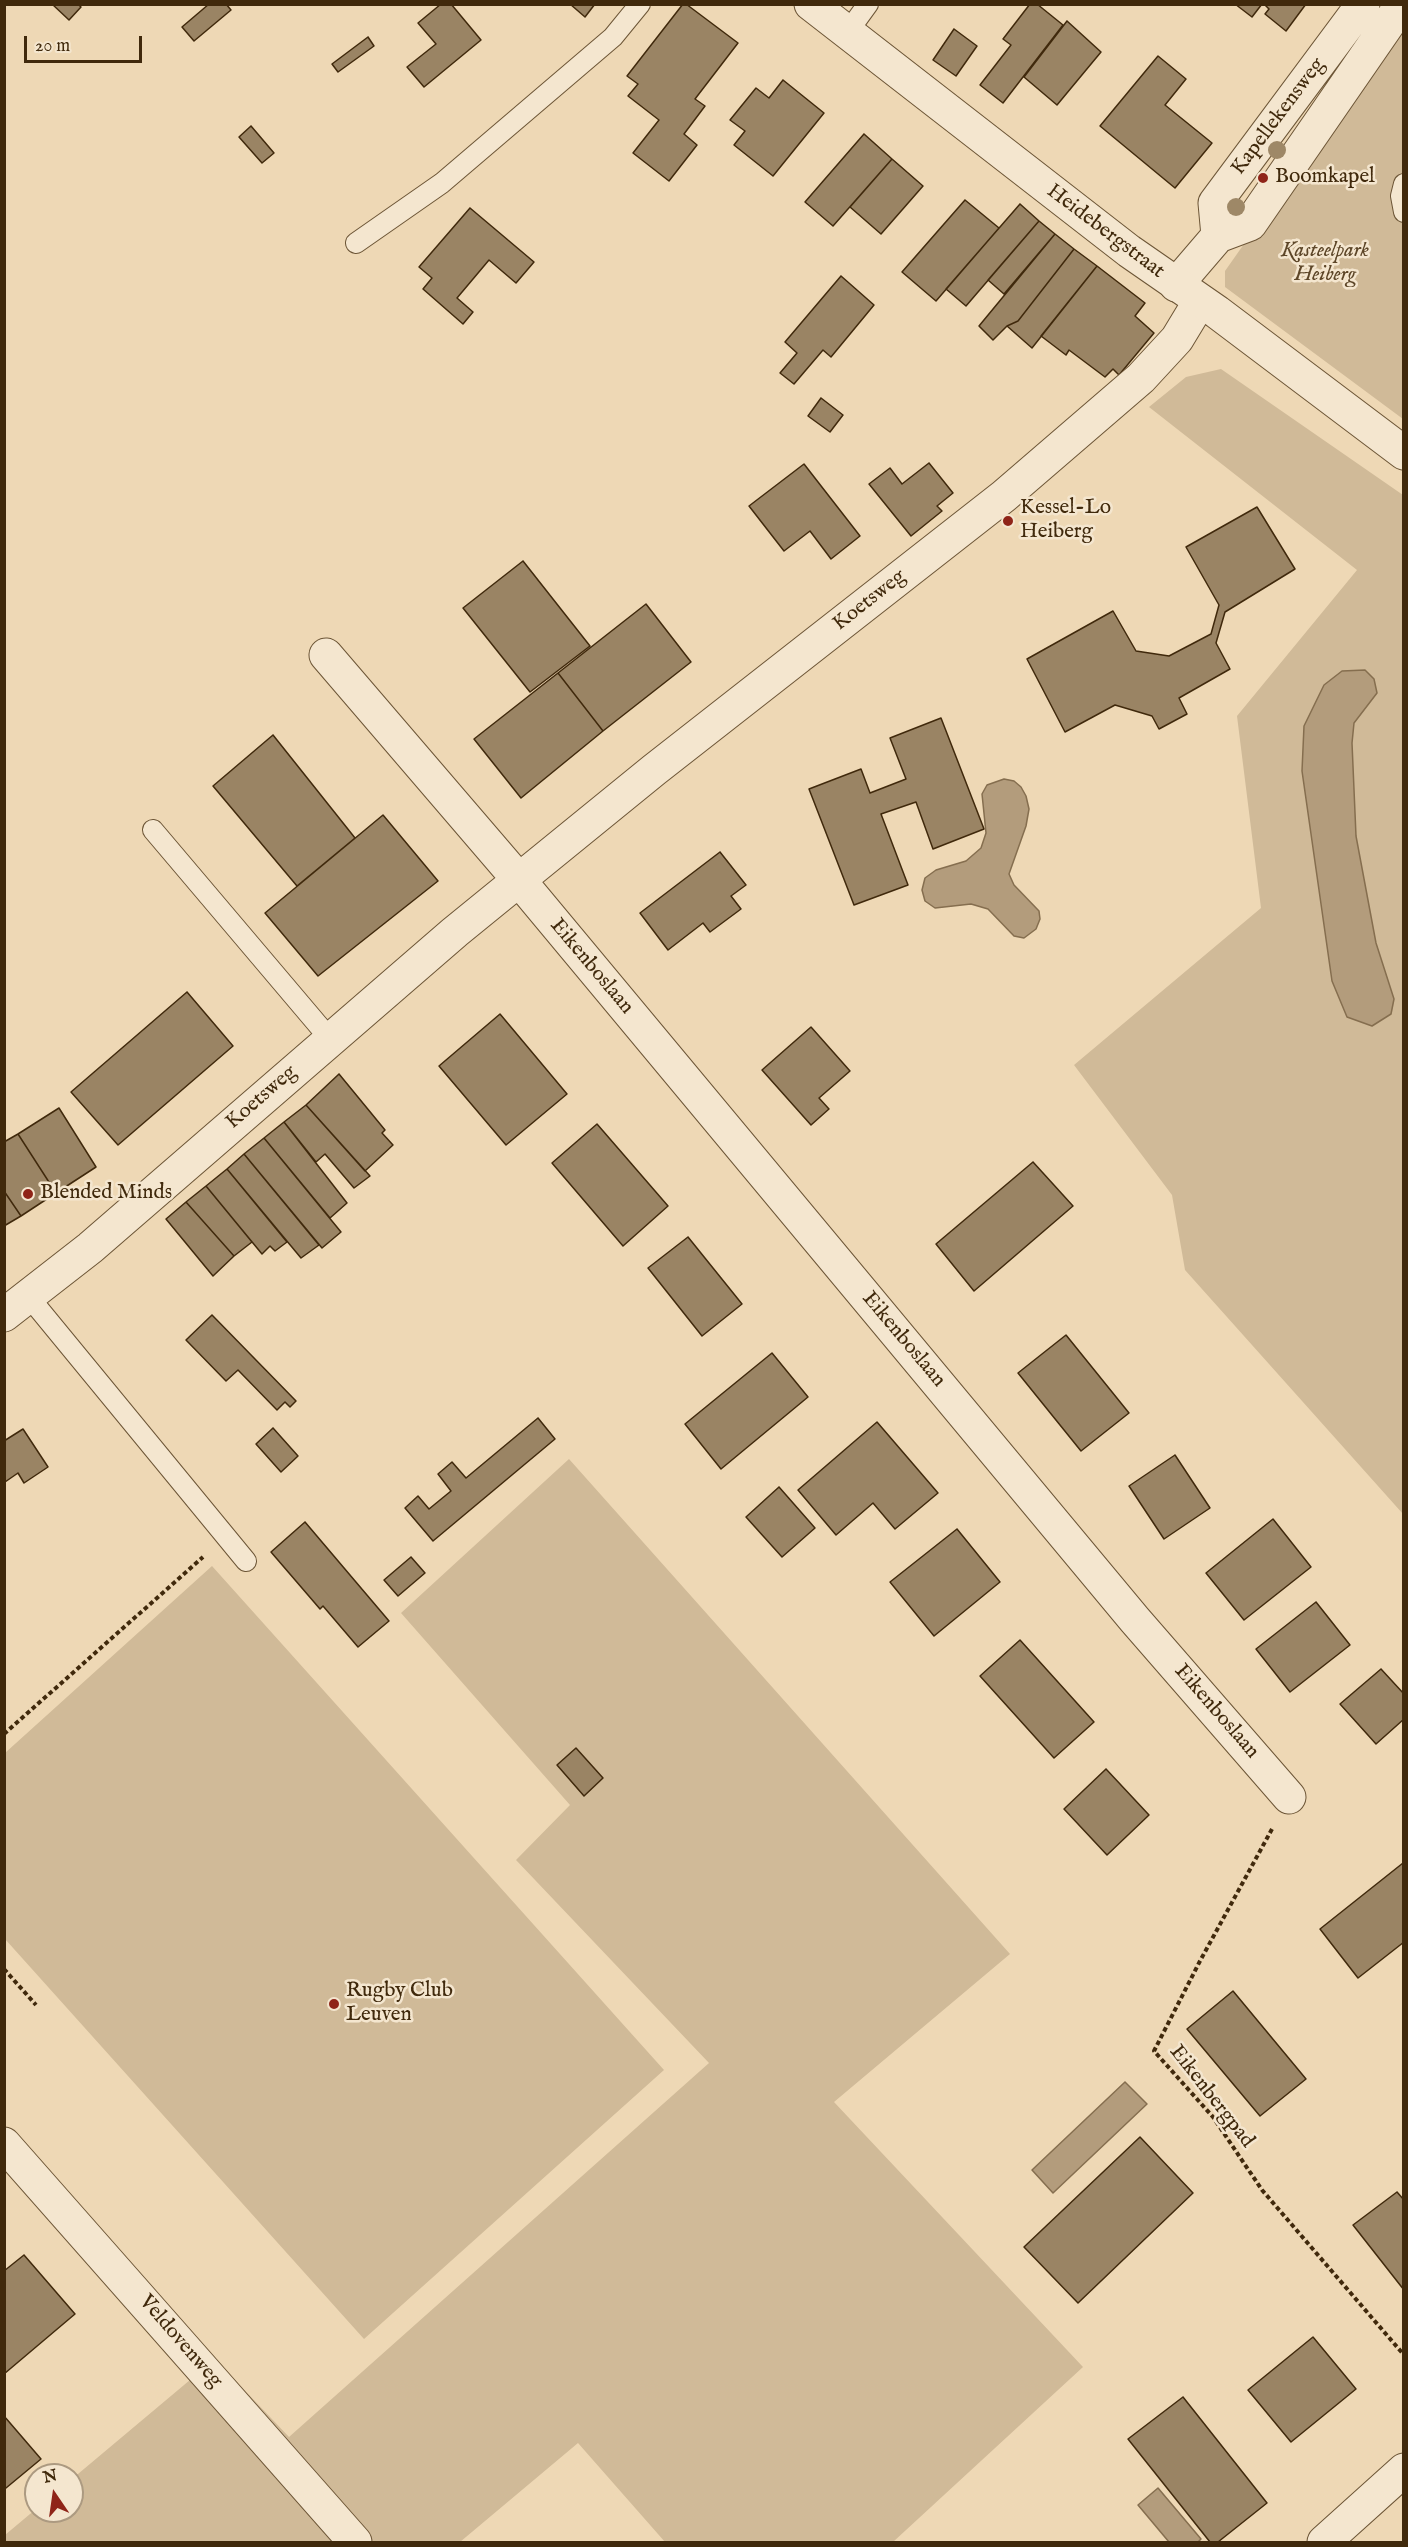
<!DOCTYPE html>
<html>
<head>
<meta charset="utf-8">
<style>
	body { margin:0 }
	#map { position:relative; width:1408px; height:2547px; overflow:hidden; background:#eed8b5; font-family:"IM FELL English",serif }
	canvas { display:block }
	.frame { position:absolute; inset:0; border:6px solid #40290c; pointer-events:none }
	.north { position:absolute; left:24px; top:2463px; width:60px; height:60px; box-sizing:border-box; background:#f4e6cf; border:2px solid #ac9a81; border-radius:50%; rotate:347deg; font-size:16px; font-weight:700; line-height:24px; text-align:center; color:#40290c }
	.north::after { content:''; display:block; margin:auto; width:21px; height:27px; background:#8f2418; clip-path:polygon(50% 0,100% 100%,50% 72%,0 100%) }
	.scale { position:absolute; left:24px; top:36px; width:118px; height:27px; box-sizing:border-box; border:3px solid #40290c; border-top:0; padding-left:8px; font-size:18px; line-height:21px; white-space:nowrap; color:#40290c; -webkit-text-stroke:4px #f4e6cf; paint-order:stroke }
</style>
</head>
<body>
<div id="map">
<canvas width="1408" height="2547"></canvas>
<div class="frame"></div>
<div class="north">N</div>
<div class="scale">20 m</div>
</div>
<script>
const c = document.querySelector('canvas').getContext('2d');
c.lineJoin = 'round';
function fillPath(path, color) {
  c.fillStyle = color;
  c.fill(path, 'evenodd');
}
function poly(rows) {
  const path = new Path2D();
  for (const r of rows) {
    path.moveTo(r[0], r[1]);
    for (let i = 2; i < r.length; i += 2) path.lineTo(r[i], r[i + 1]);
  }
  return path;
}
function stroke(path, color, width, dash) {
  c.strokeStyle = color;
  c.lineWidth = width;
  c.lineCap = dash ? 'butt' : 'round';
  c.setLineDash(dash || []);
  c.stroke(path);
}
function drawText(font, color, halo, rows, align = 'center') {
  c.font = font + ' "IM FELL English",serif';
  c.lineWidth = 5;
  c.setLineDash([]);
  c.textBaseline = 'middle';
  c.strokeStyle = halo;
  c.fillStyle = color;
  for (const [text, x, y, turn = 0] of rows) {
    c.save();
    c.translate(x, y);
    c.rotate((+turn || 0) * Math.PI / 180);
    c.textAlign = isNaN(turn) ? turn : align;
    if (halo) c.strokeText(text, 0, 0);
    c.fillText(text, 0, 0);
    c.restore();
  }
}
fillPath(poly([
	[1403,18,1403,419,1225,287,1225,271],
	[1221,369,1403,495,1403,1514,1185,1270,1172,1195,1074,1065,1261,908,1237,716,1357,570,1149,407,1186,377],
	[569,1459,1010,1954,834,2102,1083,2367,893,2542,665,2542,578,2443,460,2542,5,2542,5,2535,36,2509,36,2511,72,2511,72,2479,215,2359,289,2437,709,2063,516,1860,570,1805,401,1613],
	[212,1566,664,2070,364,2339,5,1939,5,1753]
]), '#d0ba98');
const water = poly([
	[1365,670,1374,679,1377,693,1354,723,1352,743,1356,836,1376,943,1394,999,1391,1014,1372,1026,1347,1017,1332,981,1302,771,1304,726,1324,685,1342,671,1365,670],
	[1004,779,1014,781,1021,787,1026,796,1029,809,1026,826,1009,874,1014,885,1039,911,1040,919,1036,929,1024,938,1014,936,988,909,971,904,935,908,925,901,922,890,925,878,936,870,966,861,981,848,986,833,982,794,987,785,1004,779],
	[1125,2082,1147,2104,1053,2193,1032,2170,1125,2082],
	[1158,2488,1201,2539,1198,2542,1169,2542,1138,2505,1158,2488]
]);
fillPath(water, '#b39c7c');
stroke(water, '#856e4f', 1.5);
const building = poly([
	[52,4,78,4,81,7,69,20,52,4],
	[209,4,226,4,231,10,194,41,182,27,209,4],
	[441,4,451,4,481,40,424,87,407,67,436,44,418,23,441,4],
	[570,4,595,4,585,17,570,4],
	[683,4,686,4,738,43,695,99,705,106,684,134,697,145,669,181,633,153,659,120,628,96,638,84,627,76,683,4],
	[1030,4,1037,4,1063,25,1003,103,980,85,1011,45,1003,39,1030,4],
	[1235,4,1262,4,1252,17,1235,4],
	[1264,4,1306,4,1286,31,1265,14,1269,9,1264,4],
	[1067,21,1101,52,1057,105,1024,77,1067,21],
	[954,29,977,46,956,76,933,60,954,29],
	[368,37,374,46,338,72,332,64,368,37],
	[1158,56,1186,79,1165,105,1212,143,1175,188,1100,126,1158,56],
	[783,80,824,113,773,176,734,145,745,131,730,120,756,88,769,98,783,80],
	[251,126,274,153,262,163,239,137,251,126],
	[864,134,892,159,833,226,805,202,864,134],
	[892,159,923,186,881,234,850,207,892,159],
	[965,200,999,228,936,301,902,272,965,200],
	[1020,204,1039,221,966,306,946,289,1020,204],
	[470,208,534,262,516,283,489,260,457,298,473,312,463,324,423,289,432,278,419,267,470,208],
	[1039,221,1055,234,1004,294,988,280,1039,221],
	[1055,234,1074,249,1018,321,1007,326,993,340,979,326,1055,234],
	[1074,249,1097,266,1032,348,1007,326,1018,321,1074,249],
	[1097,266,1145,303,1135,316,1154,333,1119,375,1113,369,1105,377,1069,350,1066,355,1041,336,1097,266],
	[841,276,874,305,831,357,823,350,794,384,780,373,797,353,785,342,841,276],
	[821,398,843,415,830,432,808,416,821,398],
	[929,463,953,493,937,506,942,511,911,536,869,484,890,468,902,484,929,463],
	[804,464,860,536,831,559,810,531,784,551,749,506,804,464],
	[1257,507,1295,569,1225,612,1216,643,1230,669,1179,698,1187,714,1159,729,1152,716,1115,705,1065,732,1027,659,1113,611,1136,651,1169,656,1211,634,1219,605,1186,547,1257,507],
	[523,561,590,646,530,692,463,608,523,561],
	[646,604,691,662,603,731,558,673,646,604],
	[558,673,603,731,521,798,474,739,558,673],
	[941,718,984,829,933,849,916,802,881,814,908,885,854,905,809,789,861,769,870,793,906,779,890,738,941,718],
	[273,735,355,838,297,886,213,786,273,735],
	[383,815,438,881,318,976,265,913,383,815],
	[720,852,746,885,731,896,741,909,710,932,703,923,668,950,640,913,720,852],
	[187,992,233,1046,118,1145,71,1092,187,992],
	[500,1014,567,1094,506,1145,439,1066,500,1014],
	[811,1027,850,1071,819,1098,829,1109,811,1125,762,1070,811,1027],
	[339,1074,385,1130,382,1133,393,1145,365,1171,306,1105,339,1074],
	[306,1105,370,1176,354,1188,325,1154,316,1162,284,1122,306,1105],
	[59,1108,96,1167,56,1193,18,1134,59,1108],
	[284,1122,347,1203,330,1218,264,1138,284,1122],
	[597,1124,668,1206,623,1246,552,1163,597,1124],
	[18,1134,56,1193,21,1216,4,1191,4,1142,18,1134],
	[264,1138,341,1232,322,1248,244,1154,264,1138],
	[244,1154,319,1245,301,1258,227,1169,244,1154],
	[1033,1162,1073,1206,974,1291,936,1244,1033,1162],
	[227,1169,287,1242,275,1251,270,1246,262,1254,206,1186,227,1169],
	[206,1186,252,1242,234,1256,186,1202,206,1186],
	[4,1191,21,1216,4,1226,4,1191],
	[186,1202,234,1256,213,1276,166,1219,186,1202],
	[688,1237,742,1304,702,1336,648,1268,688,1237],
	[212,1315,296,1401,290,1407,285,1402,277,1410,238,1370,226,1381,186,1340,212,1315],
	[1066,1335,1129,1413,1081,1451,1018,1373,1066,1335],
	[772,1353,808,1397,721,1469,685,1424,772,1353],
	[538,1418,555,1439,433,1541,405,1508,418,1496,429,1509,451,1491,438,1474,452,1462,466,1478,538,1418],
	[877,1422,938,1493,895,1529,873,1503,836,1535,798,1490,877,1422],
	[273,1428,298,1456,281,1472,256,1444,273,1428],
	[23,1429,48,1467,24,1483,18,1473,5,1482,4,1441,23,1429],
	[1175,1455,1210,1508,1164,1539,1129,1486,1175,1455],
	[779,1487,815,1528,782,1557,746,1517,779,1487],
	[1273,1519,1311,1567,1244,1620,1206,1573,1273,1519],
	[305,1522,389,1621,358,1647,323,1606,320,1609,271,1552,305,1522],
	[957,1529,1000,1582,934,1636,890,1582,957,1529],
	[411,1557,425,1573,398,1596,384,1580,411,1557],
	[1316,1602,1350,1645,1290,1692,1256,1649,1316,1602],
	[1020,1640,1094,1722,1054,1758,980,1676,1020,1640],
	[1381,1669,1404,1694,1404,1719,1376,1744,1340,1704,1381,1669],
	[576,1748,603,1778,584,1796,557,1765,576,1748],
	[1106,1769,1149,1815,1107,1855,1064,1809,1106,1769],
	[1403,1863,1404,1942,1358,1978,1320,1929,1403,1863],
	[1233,1991,1306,2079,1260,2116,1187,2029,1233,1991],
	[1140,2137,1193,2193,1078,2303,1024,2247,1140,2137],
	[1397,2192,1404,2200,1404,2290,1353,2225,1397,2192],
	[24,2255,75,2314,4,2374,4,2271,24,2255],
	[1313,2337,1356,2389,1291,2442,1248,2390,1313,2337],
	[1183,2397,1267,2503,1218,2542,1210,2542,1128,2439,1183,2397],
	[4,2416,41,2459,6,2488,4,2486,4,2416]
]);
fillPath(building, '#9a8464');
stroke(building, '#40290c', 1.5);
const service = poly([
	[847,33,868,4],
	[1404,184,1401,196,1404,212],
	[356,243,442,183,613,37,640,4],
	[153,830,330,1039],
	[29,1297,246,1561]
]);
const minor = poly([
	[1218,236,1215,203,1363,4],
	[1176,285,1218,236,1250,224,1402,4],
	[326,655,519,880,1135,1620,1289,1797],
	[4,1315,90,1248,455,932,654,770,1004,496,1141,378,1177,339,1200,301],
	[4,2144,355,2542],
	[1324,2542,1404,2470]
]);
const tertiary = poly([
	[811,4,1129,251,1217,312,1404,453]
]);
stroke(service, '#6c5536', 22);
stroke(minor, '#6c5536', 35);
stroke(tertiary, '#6c5536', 35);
stroke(poly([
	[4,1734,203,1557],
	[1272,1829,1200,1961,1154,2051,1213,2117,1262,2190,1404,2355],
	[4,1969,36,2005]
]), '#40290c', 4, [4.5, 3]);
stroke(service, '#f4e6cf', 20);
stroke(minor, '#f4e6cf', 33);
stroke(tertiary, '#f4e6cf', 33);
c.fillStyle = '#9e8867';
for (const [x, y] of [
	[1277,150],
	[1236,207]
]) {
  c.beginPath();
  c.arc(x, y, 9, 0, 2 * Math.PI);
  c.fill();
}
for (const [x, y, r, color] of [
	[1263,178,6,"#8f2418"],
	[1008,521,6,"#8f2418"],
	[28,1194,6,"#8f2418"],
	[334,2004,6,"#8f2418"]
]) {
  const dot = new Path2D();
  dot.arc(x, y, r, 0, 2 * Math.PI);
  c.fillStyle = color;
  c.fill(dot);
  stroke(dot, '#f4e6cf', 2);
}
drawText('21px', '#40290c', '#f4e6cf', [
	["Kapellekensweg",1279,117,-53],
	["Heidebergstraat",1105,232,37],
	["Koetsweg",870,601,-38],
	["Eikenboslaan",591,967,50],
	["Koetsweg",262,1098,-41],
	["Eikenboslaan",903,1340,50],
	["Eikenboslaan",1216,1712,49],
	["Eikenbergpad",1211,2097,52],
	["Veldovenweg",180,2342,49]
]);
drawText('21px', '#40290c', '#f4e6cf', [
	["Boomkapel",1275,178],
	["Kessel-Lo",1020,509],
	["Heiberg",1020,533],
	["Blended Minds",40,1194],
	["Rugby Club",346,1992],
	["Leuven",346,2016]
], 'left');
drawText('italic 21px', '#5d4628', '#f4e6cf', [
	["Kasteelpark",1325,252],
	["Heiberg",1325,276]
]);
</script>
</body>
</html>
